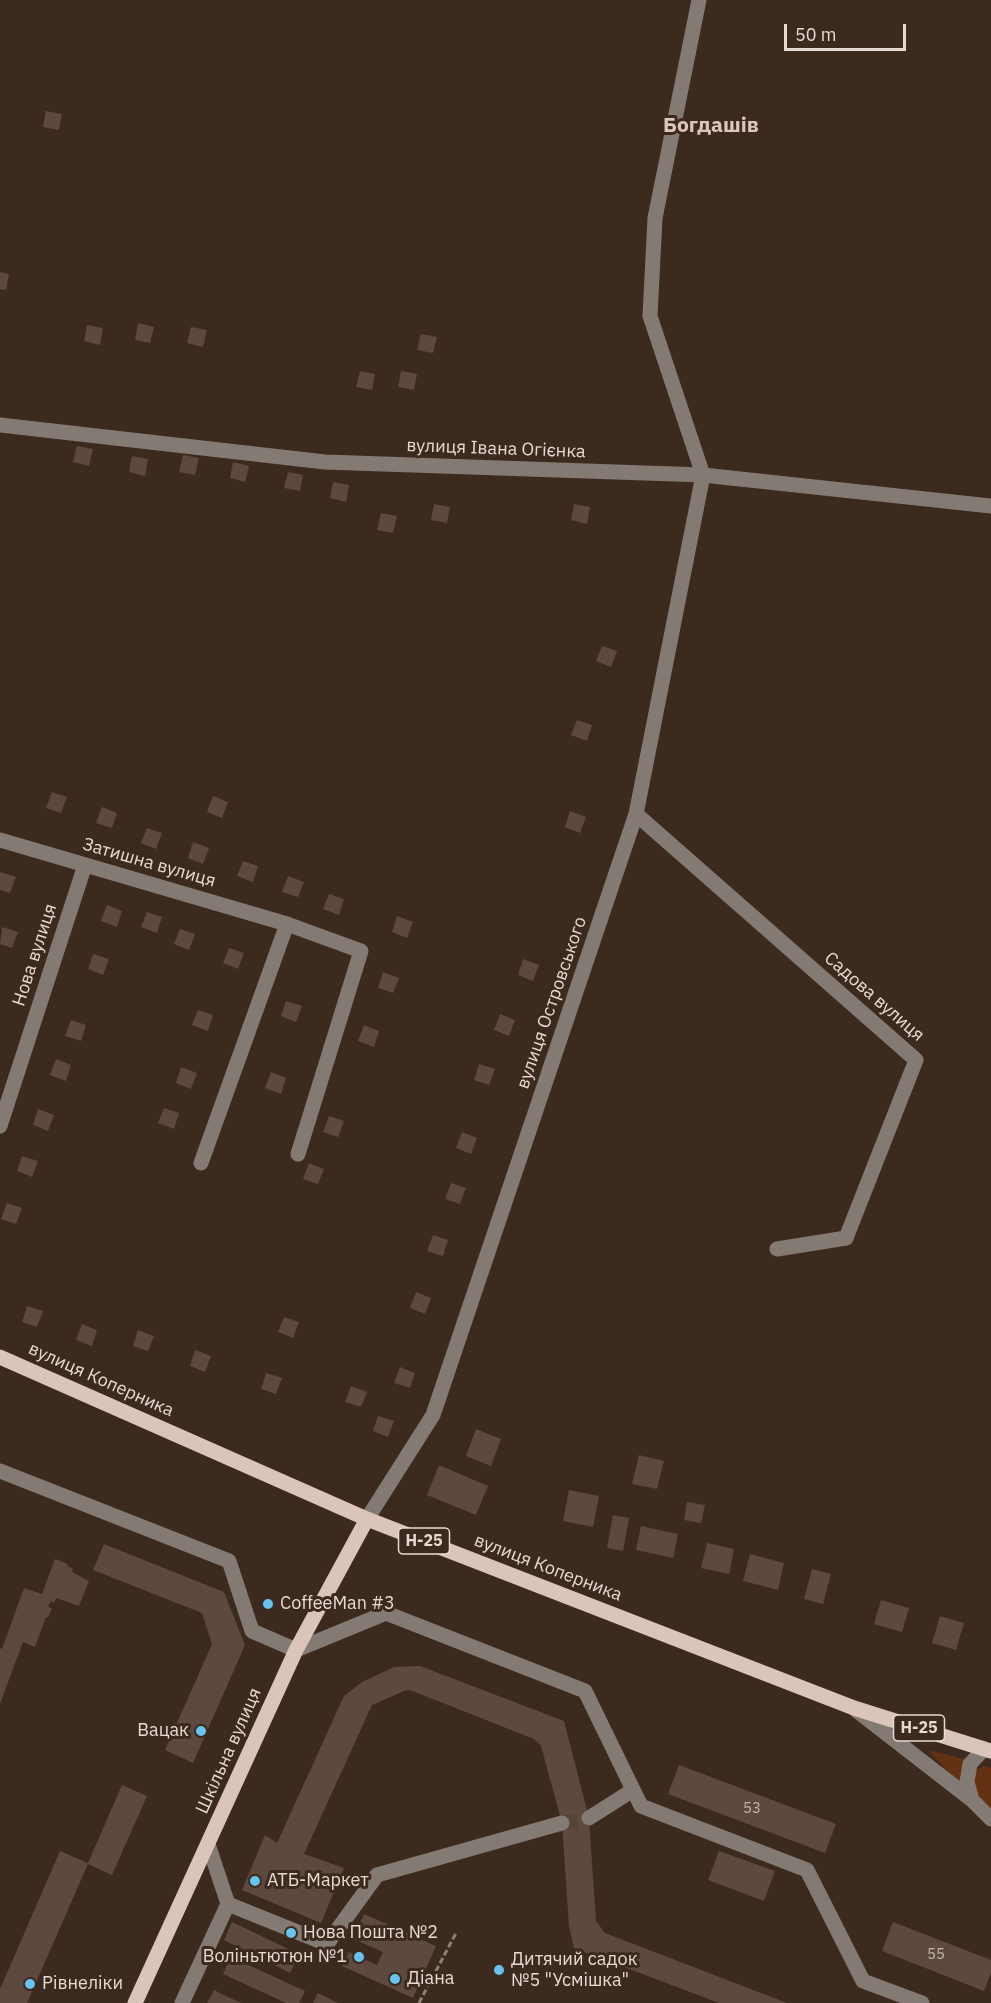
<!DOCTYPE html>
<html>
<head>
<meta charset="utf-8">
<style>
	body { margin:0 }
	#map { position:relative; width:991px; height:2003px; overflow:hidden; background:#3d2a1f; font-family:"IBM Plex Sans",sans-serif }
	canvas { display:block }
	.scale { position:absolute; left:784px; top:24px; width:122px; height:27px; box-sizing:border-box; border:3px solid #e7dad3; border-top:0; padding-left:8px; font-size:18px; line-height:21px; white-space:nowrap; color:#e7dad3; -webkit-text-stroke:4px #3d2a1f; paint-order:stroke }
</style>
</head>
<body>
<div id="map">
<canvas width="991" height="2003"></canvas>
<div class="scale">50 m</div>
</div>
<script>
const c = document.querySelector('canvas').getContext('2d');
c.lineJoin = 'round';
function fillPath(path, color) {
  c.fillStyle = color;
  c.fill(path, 'evenodd');
}
function poly(rows) {
  const path = new Path2D();
  for (const r of rows) {
    path.moveTo(r[0], r[1]);
    for (let i = 2; i < r.length; i += 2) path.lineTo(r[i], r[i + 1]);
  }
  return path;
}
function stroke(path, color, width, dash) {
  c.strokeStyle = color;
  c.lineWidth = width;
  c.lineCap = dash ? 'butt' : 'round';
  c.setLineDash(dash || []);
  c.stroke(path);
}
function drawText(font, color, halo, rows, align = 'center') {
  c.font = font + ' "IBM Plex Sans",sans-serif';
  c.lineWidth = 6;
  c.setLineDash([]);
  c.textBaseline = 'middle';
  c.strokeStyle = halo;
  c.fillStyle = color;
  for (const [text, x, y, turn = 0] of rows) {
    c.save();
    c.translate(x, y);
    c.rotate((+turn || 0) * Math.PI / 180);
    c.textAlign = isNaN(turn) ? turn : align;
    if (halo) c.strokeText(text, 0, 0);
    c.fillText(text, 0, 0);
    c.restore();
  }
}
fillPath(poly([
	[928,1750,972,1761,960,1785],
	[983,1766,991,1768,991,1810,980,1799,976,1789,974,1782,976,1771]
]), '#633213');
fillPath(poly([
	[46,111,62,114,59,130,43,127],
	[0,272,9,274,6,290,0,289],
	[138,323,154,327,150,343,135,340],
	[87,325,103,328,100,345,84,341],
	[191,327,207,330,203,347,187,343],
	[421,334,437,337,433,353,417,350],
	[360,371,375,374,372,390,356,387],
	[401,371,417,374,414,390,398,387],
	[77,446,93,449,89,466,73,462],
	[183,455,199,458,195,475,179,472],
	[132,456,148,459,145,476,129,472],
	[233,462,249,466,245,482,230,478],
	[288,472,303,475,300,491,284,488],
	[333,482,349,485,346,502,330,498],
	[434,504,450,507,447,523,431,520],
	[574,504,590,507,587,524,571,520],
	[381,513,397,516,393,533,377,530],
	[602,646,617,651,611,667,596,661],
	[577,720,592,725,587,741,571,735],
	[52,792,67,797,61,813,46,808],
	[213,796,228,802,222,818,207,812],
	[102,807,117,813,112,828,96,823],
	[570,811,586,817,580,833,565,827],
	[147,828,162,833,156,849,141,843],
	[193,842,209,848,203,864,188,858],
	[243,861,258,866,253,882,237,876],
	[0,872,16,877,10,893,0,890],
	[288,876,304,882,298,897,282,892],
	[329,894,344,899,339,915,323,909],
	[107,905,122,911,117,927,101,921],
	[147,912,162,917,157,933,141,927],
	[397,916,413,922,407,938,392,932],
	[2,927,18,932,12,948,0,944],
	[180,929,195,934,189,950,174,944],
	[229,948,244,953,238,969,223,963],
	[93,954,109,959,103,975,88,969],
	[523,959,539,965,533,981,518,975],
	[383,972,399,978,393,993,378,988],
	[286,1001,302,1006,296,1022,281,1016],
	[198,1010,213,1015,208,1031,192,1025],
	[500,1014,515,1020,509,1036,494,1030],
	[71,1020,86,1025,81,1041,65,1036],
	[364,1025,379,1031,374,1047,358,1041],
	[56,1059,71,1065,66,1081,50,1075],
	[479,1064,495,1069,489,1085,474,1080],
	[181,1067,197,1073,191,1089,176,1083],
	[271,1072,286,1078,281,1094,265,1088],
	[164,1108,179,1113,174,1129,158,1123],
	[38,1109,54,1115,48,1131,33,1125],
	[329,1116,344,1121,338,1137,323,1132],
	[462,1132,477,1138,471,1154,456,1148],
	[22,1156,38,1161,32,1177,17,1171],
	[309,1163,324,1169,318,1184,303,1179],
	[451,1183,466,1188,460,1204,445,1199],
	[7,1203,22,1208,16,1224,1,1219],
	[433,1235,448,1240,443,1256,427,1251],
	[416,1292,431,1298,425,1314,410,1308],
	[27,1306,43,1311,37,1327,22,1322],
	[284,1317,299,1322,293,1338,278,1332],
	[82,1324,97,1330,92,1346,76,1340],
	[138,1330,154,1336,148,1351,133,1346],
	[195,1350,211,1356,205,1372,190,1366],
	[400,1367,415,1373,410,1388,394,1383],
	[266,1373,282,1378,276,1394,261,1389],
	[351,1386,367,1392,361,1407,345,1402],
	[378,1416,394,1421,388,1437,373,1431],
	[476,1429,501,1439,491,1466,466,1456],
	[639,1455,664,1461,657,1489,632,1484],
	[439,1465,488,1486,476,1515,427,1495],
	[569,1490,599,1496,593,1527,563,1521],
	[687,1502,705,1505,701,1523,684,1520],
	[613,1515,629,1518,623,1551,607,1548],
	[641,1526,678,1534,673,1558,636,1550],
	[707,1543,734,1549,729,1574,701,1568],
	[104,1544,224,1592,245,1645,193,1763,165,1750,212,1644,202,1613,93,1570],
	[750,1554,784,1563,778,1590,743,1581],
	[55,1559,68,1564,67,1566,73,1569,72,1572,89,1581,79,1606,56,1598,54,1603,51,1601,48,1607,52,1608,48,1618,46,1617,35,1647,23,1642,0,1704,0,1648,2,1649,24,1588,42,1594],
	[812,1569,831,1574,823,1604,804,1599],
	[881,1600,909,1608,902,1632,874,1624],
	[940,1616,964,1623,956,1650,932,1643],
	[420,1666,564,1721,589,1818,596,1921,605,1933,787,2003,719,2003,574,1948,569,1926,562,1823,541,1746,534,1739,410,1690,404,1691,372,1705,304,1854,344,1868,321,1923,242,1890,265,1835,277,1843,344,1696,362,1682,394,1667],
	[679,1765,836,1824,825,1853,668,1794],
	[122,1785,147,1796,112,1875,88,1864,27,2003,0,2003,0,1989,60,1851,88,1863],
	[719,1851,775,1871,764,1901,708,1880],
	[364,1914,436,1946,413,1998,342,1966,349,1952,377,1965,383,1952,353,1939],
	[232,1922,299,1954,290,1973,224,1940],
	[893,1922,991,1960,991,1973,984,1991,882,1951],
	[231,1957,305,1991,299,2003,286,2003,223,1974],
	[214,1990,224,1995,241,2003,207,2003],
	[318,1993,338,2003,313,2003]
]), '#5d493d');
stroke(poly([
	[562,1823,589,1818]
]), '#56443a', 15, [15, 8]);
stroke(poly([
	[419,2003,456,1933]
]), '#907f76', 3, [6, 3]);
stroke(poly([
	[0,425,325,462,703,475,991,506],
	[636,814,916,1060,846,1238,777,1249],
	[0,840,287,924,361,951,298,1154],
	[0,1126,85,865],
	[201,1163,287,924],
	[0,1471,229,1561,252,1631,296,1650,386,1613,585,1691,641,1806,807,1870,863,1981,922,2003],
	[367,1519,433,1415,636,814,703,475,650,316,655,218,699,0],
	[856,1710,972,1800,991,1819],
	[972,1800,967,1782,970,1764,984,1749],
	[589,1818,633,1790],
	[228,1904,327,1944,377,1875,562,1823],
	[182,2003,228,1904,208,1844]
]), '#847a74', 15);
stroke(poly([
	[0,1357,367,1519,854,1708,991,1751],
	[135,2003,296,1650,367,1519]
]), '#dbc5ba', 15);
for (const [x, y, r, color] of [
	[268,1604,6,"#66c4ef"],
	[201,1731,6,"#66c4ef"],
	[255,1881,6,"#66c4ef"],
	[291,1933,6,"#66c4ef"],
	[359,1957,6,"#66c4ef"],
	[499,1970,6,"#66c4ef"],
	[395,1979,6,"#66c4ef"],
	[30,1984,6,"#66c4ef"]
]) {
  const dot = new Path2D();
  dot.arc(x, y, r, 0, 2 * Math.PI);
  c.fillStyle = color;
  c.fill(dot);
  stroke(dot, '#3d2a1f', 2);
}
drawText('15px', '#c4b6ae', null, [
	["53",752,1809],
	["55",936,1955]
]);
for (const [x, y, w] of [
	[424,1541,51],
	[919,1728,51]
]) {
  const box = new Path2D();
  box.roundRect(x - w / 2, y - 13, w, 26, 4.5);
  c.fillStyle = '#3d2a1f';
  c.fill(box);
  stroke(box, '#e7dad3', 1.5);
}
drawText('bold 16px', '#e7dad3', null, [
	["Н-25",424,1541],
	["Н-25",919,1728]
]);
drawText('18px', '#e7dad3', '#3d2a1f', [
	["вулиця Івана Огієнка",496,449,2],
	["Затишна вулиця",149,863,16],
	["Нова вулиця",35,955,-72],
	["Садова вулиця",874,997,41],
	["вулиця Островського",552,1003,-71],
	["вулиця Коперника",101,1380,24],
	["вулиця Коперника",548,1568,21],
	["Шкільна вулиця",229,1751,-66]
]);
drawText('18px', '#e7dad3', '#3d2a1f', [
	["CoffeeMan #3",280,1604],
	["Вацак",189,1731,"right"],
	["АТБ-Маркет",267,1881],
	["Нова Пошта №2",303,1933],
	["Воліньтютюн №1",347,1957,"right"],
	["Дитячий садок",511,1960],
	["№5 \"Усмішка\"",511,1981],
	["Дiана",407,1979],
	["Рівнеліки",42,1984]
], 'left');
drawText('bold 21px', '#ddc5b7', '#3d2a1f', [
	["Богдашів",711,126]
]);
</script>
</body>
</html>
